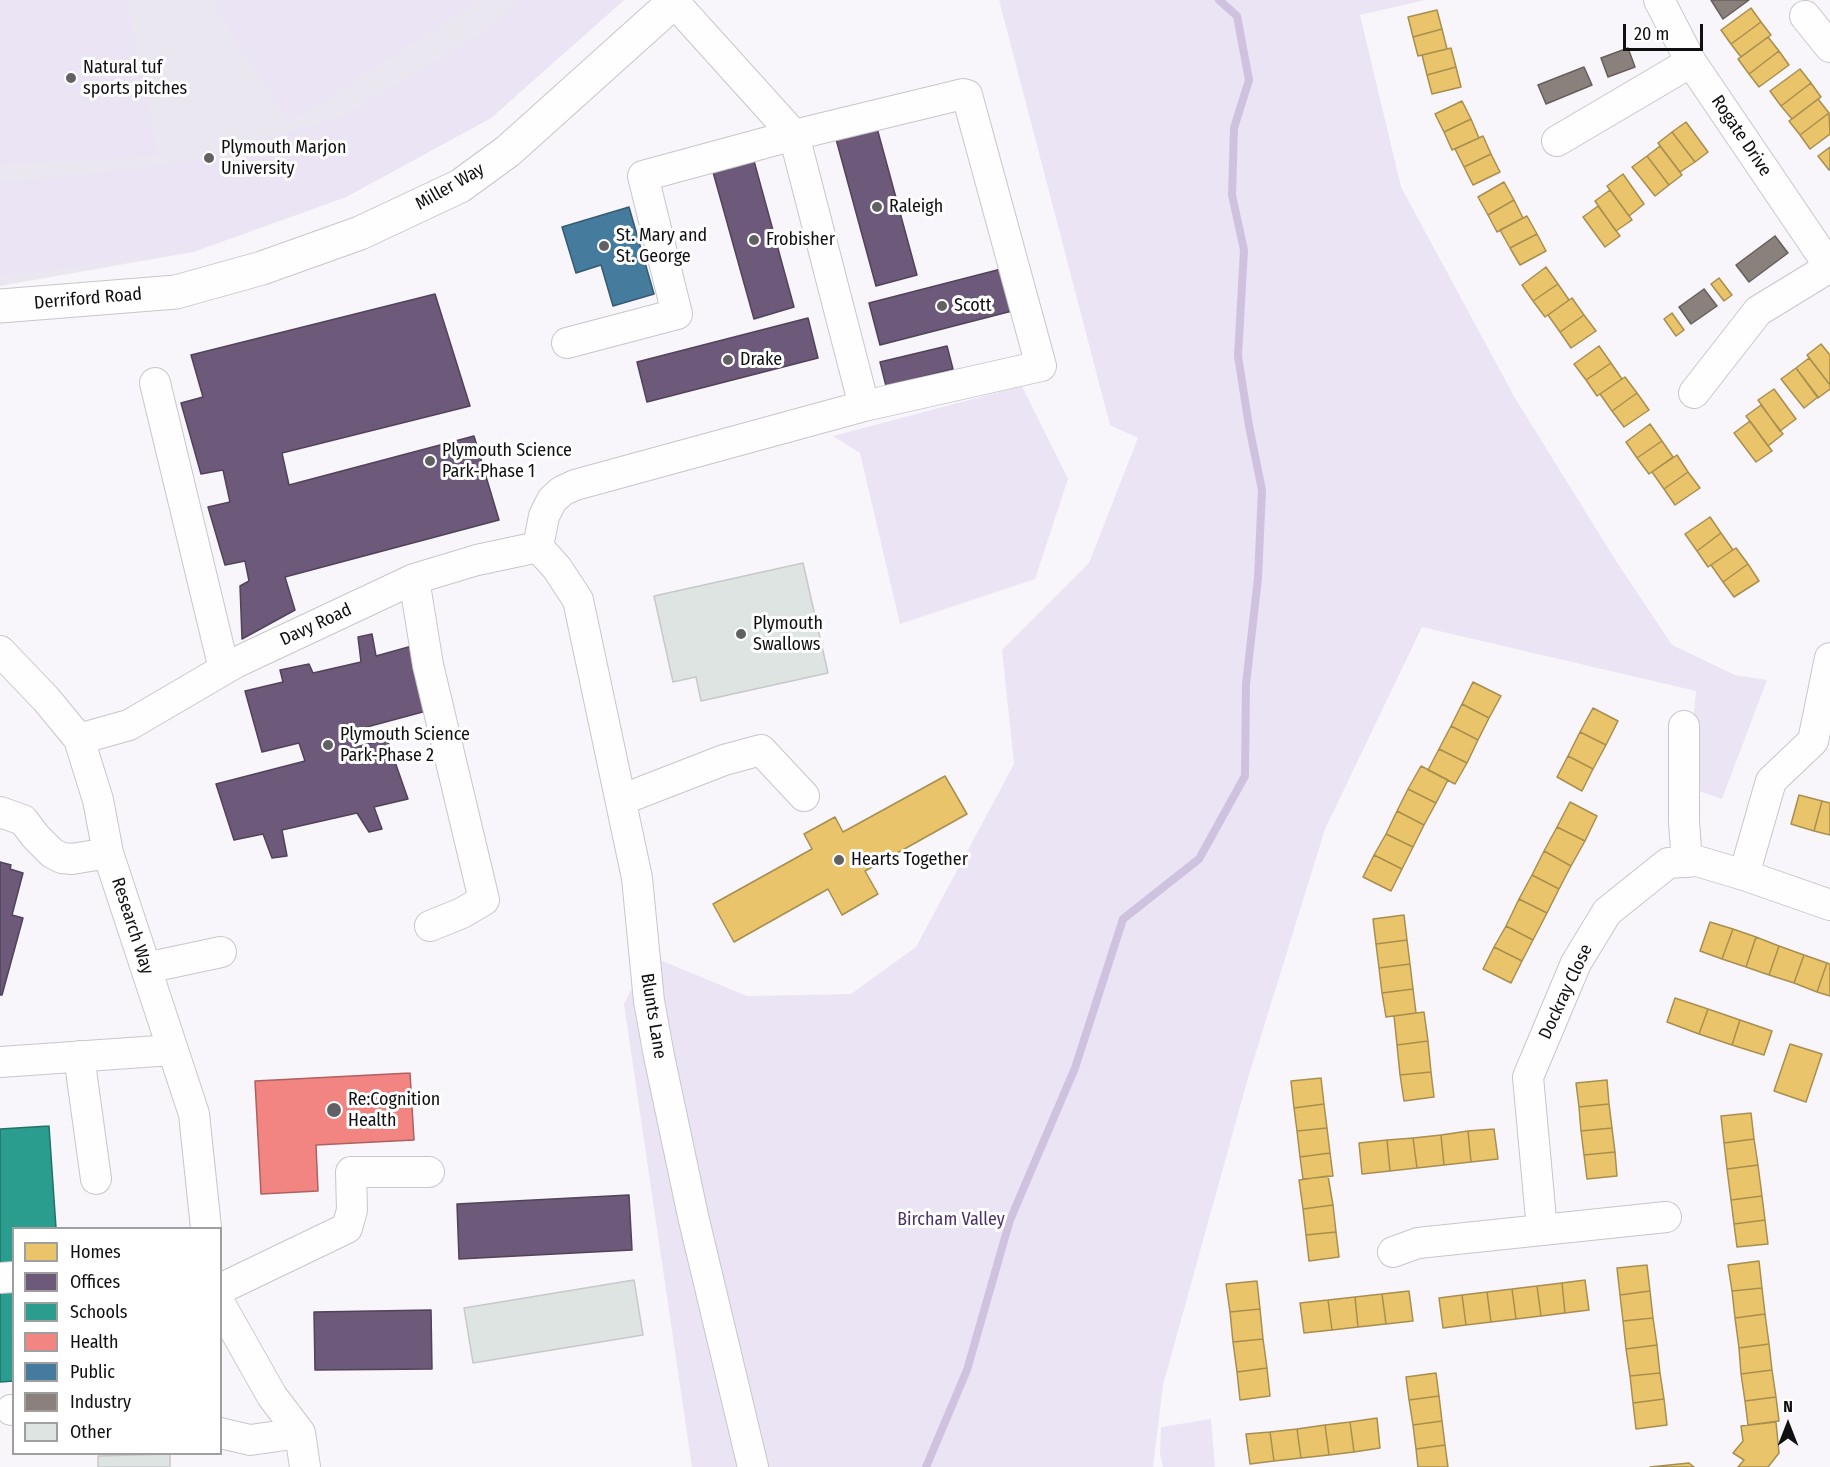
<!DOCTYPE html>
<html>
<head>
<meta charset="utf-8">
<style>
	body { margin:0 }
	#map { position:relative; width:1830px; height:1467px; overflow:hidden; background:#f8f6fb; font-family:"Fira Sans Condensed",sans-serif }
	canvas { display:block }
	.legend { position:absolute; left:12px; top:1227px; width:210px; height:228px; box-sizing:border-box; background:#fff; border:2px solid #9f9fa0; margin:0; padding:8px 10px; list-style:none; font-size:18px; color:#100f11 }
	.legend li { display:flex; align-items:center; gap:12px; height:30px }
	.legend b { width:30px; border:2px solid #9f9fa0 }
	.north { position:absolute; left:1758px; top:1395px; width:60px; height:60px; -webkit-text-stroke:4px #fff; paint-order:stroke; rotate:0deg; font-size:16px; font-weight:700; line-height:24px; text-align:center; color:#100f11 }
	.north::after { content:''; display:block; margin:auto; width:21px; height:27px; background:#100f11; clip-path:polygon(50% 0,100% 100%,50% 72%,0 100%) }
	.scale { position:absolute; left:1623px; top:24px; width:80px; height:27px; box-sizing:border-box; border:3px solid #100f11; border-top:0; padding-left:8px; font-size:18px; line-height:21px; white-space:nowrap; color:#100f11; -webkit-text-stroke:4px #fff; paint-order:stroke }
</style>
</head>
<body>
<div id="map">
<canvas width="1830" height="1467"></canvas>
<ul class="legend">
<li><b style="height:16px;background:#e9c46a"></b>Homes</li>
<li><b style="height:16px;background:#6d597a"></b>Offices</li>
<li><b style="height:16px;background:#2a9d8f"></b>Schools</li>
<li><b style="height:16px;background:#f28482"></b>Health</li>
<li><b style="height:16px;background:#457b9d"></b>Public</li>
<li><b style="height:16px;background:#8a817c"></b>Industry</li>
<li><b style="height:16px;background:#dde4e1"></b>Other</li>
</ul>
<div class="north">N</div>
<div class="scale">20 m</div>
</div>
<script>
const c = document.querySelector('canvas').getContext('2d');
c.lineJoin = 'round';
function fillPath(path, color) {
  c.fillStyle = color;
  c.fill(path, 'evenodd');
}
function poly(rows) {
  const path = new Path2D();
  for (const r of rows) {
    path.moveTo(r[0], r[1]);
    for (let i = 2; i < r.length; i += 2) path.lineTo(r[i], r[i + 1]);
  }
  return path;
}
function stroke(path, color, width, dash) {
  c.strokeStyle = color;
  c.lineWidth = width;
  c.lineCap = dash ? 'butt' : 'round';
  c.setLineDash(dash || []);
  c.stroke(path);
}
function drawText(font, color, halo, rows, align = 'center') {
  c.font = font + ' "Fira Sans Condensed",sans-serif';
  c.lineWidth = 6;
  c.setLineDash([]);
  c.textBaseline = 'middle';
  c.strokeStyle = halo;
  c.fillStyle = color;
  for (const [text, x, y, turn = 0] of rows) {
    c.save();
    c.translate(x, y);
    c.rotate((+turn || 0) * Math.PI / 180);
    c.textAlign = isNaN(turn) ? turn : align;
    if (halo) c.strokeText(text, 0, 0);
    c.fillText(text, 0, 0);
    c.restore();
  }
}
fillPath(poly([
	[0,0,624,0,491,118,346,197,193,252,0,286]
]), '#ebe7f1');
fillPath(poly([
	[0,0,126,0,159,156,0,165],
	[210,0,481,0,289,123],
	[519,0,624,0,491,118,346,197,193,252,0,276,0,181,54,178,193,160,341,117,490,28],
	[999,0,1425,0,1360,15,1401,187,1515,398,1616,561,1672,645,1735,675,1767,680,1722,799,1687,787,1696,691,1422,627,1325,829,1248,1078,1163,1385,1153,1467,692,1467,624,1004,648,955,747,996,851,994,916,947,1014,764,1002,650,1089,563,1138,438,1110,425],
	[1022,386,1068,479,1035,579,900,624,860,453,833,436],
	[1211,1419,1215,1467,1163,1467,1160,1454,1161,1427]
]), '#ebe4f4');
const homes = poly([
	[1751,8,1761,22,1731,44,1721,30,1751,8],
	[1437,10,1442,29,1413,37,1408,17,1437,10],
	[1761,22,1771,35,1741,57,1731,44,1761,22],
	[1442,29,1447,49,1418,56,1413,37,1442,29],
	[1768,37,1779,51,1749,74,1738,59,1768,37],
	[1451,48,1456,67,1427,75,1422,55,1451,48],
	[1779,51,1789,65,1759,87,1749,74,1779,51],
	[1456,67,1461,87,1432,94,1427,75,1456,67],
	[1800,69,1811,83,1781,106,1770,91,1800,69],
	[1811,83,1821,97,1792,119,1781,106,1811,83],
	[1818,99,1829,113,1800,135,1789,121,1818,99],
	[1462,101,1471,119,1444,132,1435,114,1462,101],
	[1829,113,1830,134,1810,149,1800,135,1829,113],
	[1471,119,1479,138,1452,150,1444,132,1471,119],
	[1686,122,1708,152,1695,162,1672,132,1686,122],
	[1672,132,1695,162,1680,172,1658,143,1672,132],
	[1483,136,1491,154,1464,167,1455,149,1483,136],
	[1660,146,1682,175,1669,185,1647,156,1660,146],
	[1830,147,1830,170,1829,170,1818,156,1830,147],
	[1491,154,1500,172,1473,185,1464,167,1491,154],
	[1647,156,1669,185,1655,196,1632,167,1647,156],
	[1623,174,1644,204,1629,216,1607,186,1623,174],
	[1504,182,1514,200,1488,215,1478,197,1504,182],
	[1610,190,1632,220,1616,231,1595,201,1610,190],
	[1514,200,1523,218,1497,232,1488,215,1514,200],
	[1598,206,1620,236,1605,247,1583,217,1598,206],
	[1527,216,1537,234,1510,248,1500,230,1527,216],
	[1537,234,1546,251,1520,265,1510,248,1537,234],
	[1546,267,1558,284,1533,301,1522,285,1546,267],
	[1719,278,1732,295,1724,301,1711,284,1719,278],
	[1558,284,1569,300,1545,317,1533,301,1558,284],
	[1572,298,1584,315,1560,332,1548,315,1572,298],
	[1672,313,1684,330,1676,336,1664,319,1672,313],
	[1584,315,1596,331,1571,348,1560,332,1584,315],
	[1821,344,1830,355,1830,385,1807,355,1821,344],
	[1599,346,1611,363,1586,380,1574,364,1599,346],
	[1809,358,1830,385,1830,389,1818,398,1796,368,1809,358],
	[1611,363,1622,379,1597,396,1586,380,1611,363],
	[1796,368,1818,397,1804,408,1781,379,1796,368],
	[1625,377,1637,393,1612,411,1600,394,1625,377],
	[1774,389,1796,419,1780,431,1758,400,1774,389],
	[1637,393,1649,410,1624,427,1612,411,1637,393],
	[1761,405,1783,434,1768,446,1746,416,1761,405],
	[1750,421,1772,451,1756,462,1734,433,1750,421],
	[1650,424,1662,441,1637,458,1626,442,1650,424],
	[1662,441,1673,457,1649,474,1637,458,1662,441],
	[1677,455,1688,472,1664,489,1652,472,1677,455],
	[1688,472,1700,488,1675,505,1664,489,1688,472],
	[1710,517,1721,533,1697,551,1685,534,1710,517],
	[1721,533,1733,550,1708,567,1697,551,1721,533],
	[1736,548,1748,564,1723,582,1711,565,1736,548],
	[1748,564,1759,581,1734,597,1723,582,1748,564],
	[1473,682,1501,696,1489,718,1462,704,1473,682],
	[1462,704,1489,718,1478,740,1451,726,1462,704],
	[1593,708,1618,721,1606,745,1580,732,1593,708],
	[1451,726,1478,740,1467,763,1439,749,1451,726],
	[1580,732,1606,745,1593,769,1568,756,1580,732],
	[1439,749,1467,763,1455,784,1428,770,1439,749],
	[1568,756,1593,769,1582,791,1557,777,1568,756],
	[1421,766,1448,780,1436,803,1408,789,1421,766],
	[945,776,967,814,865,871,878,894,842,915,828,889,734,942,713,904,812,849,804,834,835,817,843,832,945,776],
	[1408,789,1436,803,1424,825,1397,811,1408,789],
	[1799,795,1822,801,1814,831,1791,824,1799,795],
	[1822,801,1830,803,1830,835,1814,831,1822,801],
	[1570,802,1597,816,1585,841,1557,827,1570,802],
	[1397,811,1424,825,1413,847,1386,834,1397,811],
	[1557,827,1585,841,1571,866,1544,851,1557,827],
	[1386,834,1413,847,1402,869,1374,855,1386,834],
	[1544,851,1571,866,1559,889,1532,875,1544,851],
	[1374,855,1402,869,1391,891,1363,877,1374,855],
	[1532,875,1559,889,1547,913,1519,899,1532,875],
	[1519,899,1547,913,1533,940,1506,926,1519,899],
	[1404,915,1407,940,1376,944,1373,919,1404,915],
	[1710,922,1733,929,1722,959,1700,951,1710,922],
	[1506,926,1533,940,1522,961,1494,947,1506,926],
	[1733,929,1756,937,1746,967,1722,959,1733,929],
	[1756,937,1779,946,1769,975,1746,967,1756,937],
	[1407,940,1410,964,1379,968,1376,944,1407,940],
	[1779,946,1804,955,1794,983,1769,975,1779,946],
	[1494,947,1522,961,1511,983,1483,969,1494,947],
	[1804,955,1827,963,1817,992,1794,983,1804,955],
	[1827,963,1830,964,1830,996,1817,992,1827,963],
	[1410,964,1413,989,1382,993,1379,968,1410,964],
	[1413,989,1416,1013,1386,1017,1382,993,1413,989],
	[1675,998,1708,1009,1699,1034,1667,1022,1675,998],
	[1708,1009,1740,1020,1732,1045,1699,1034,1708,1009],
	[1424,1012,1428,1041,1397,1045,1394,1016,1424,1012],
	[1740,1020,1772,1031,1764,1055,1732,1045,1740,1020],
	[1428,1041,1431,1072,1400,1075,1397,1045,1428,1041],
	[1790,1044,1822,1054,1806,1102,1774,1091,1790,1044],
	[1431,1072,1434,1097,1404,1101,1400,1075,1431,1072],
	[1321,1078,1324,1104,1294,1108,1291,1081,1321,1078],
	[1607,1080,1609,1104,1579,1107,1576,1083,1607,1080],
	[1324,1104,1327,1128,1297,1131,1294,1108,1324,1104],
	[1609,1104,1612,1128,1581,1131,1579,1107,1609,1104],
	[1751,1113,1754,1139,1724,1143,1721,1116,1751,1113],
	[1327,1128,1330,1153,1300,1157,1297,1131,1327,1128],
	[1612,1128,1615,1152,1584,1155,1581,1131,1612,1128],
	[1494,1129,1498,1159,1471,1162,1468,1131,1494,1129],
	[1468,1131,1471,1162,1444,1165,1441,1135,1468,1131],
	[1441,1135,1444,1165,1417,1168,1413,1138,1441,1135],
	[1413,1138,1417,1168,1390,1171,1387,1140,1413,1138],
	[1754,1139,1758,1165,1727,1169,1724,1143,1754,1139],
	[1387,1140,1390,1171,1362,1174,1359,1143,1387,1140],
	[1615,1152,1617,1176,1587,1179,1584,1155,1615,1152],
	[1330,1153,1333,1176,1303,1179,1300,1157,1330,1153],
	[1758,1165,1762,1196,1731,1200,1727,1169,1758,1165],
	[1328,1176,1333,1205,1303,1209,1299,1180,1328,1176],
	[1762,1196,1765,1220,1734,1224,1731,1200,1762,1196],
	[1333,1205,1336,1232,1306,1235,1303,1209,1333,1205],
	[1765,1220,1768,1244,1737,1247,1734,1224,1765,1220],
	[1336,1232,1339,1257,1309,1261,1306,1235,1336,1232],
	[1759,1261,1762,1288,1732,1291,1728,1265,1759,1261],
	[1647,1265,1650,1291,1620,1295,1617,1268,1647,1265],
	[1585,1280,1589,1310,1565,1313,1562,1283,1585,1280],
	[1257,1281,1260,1309,1230,1312,1226,1284,1257,1281],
	[1562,1283,1565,1313,1541,1316,1537,1286,1562,1283],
	[1537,1286,1541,1316,1516,1319,1512,1289,1537,1286],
	[1762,1288,1765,1314,1735,1318,1732,1291,1762,1288],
	[1512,1289,1516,1319,1491,1322,1487,1292,1512,1289],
	[1409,1291,1413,1321,1386,1324,1382,1294,1409,1291],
	[1650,1291,1653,1318,1623,1321,1620,1295,1650,1291],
	[1487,1292,1491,1322,1466,1325,1462,1295,1487,1292],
	[1382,1294,1386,1324,1358,1327,1355,1297,1382,1294],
	[1462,1295,1466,1325,1443,1328,1439,1298,1462,1295],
	[1355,1297,1358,1327,1332,1330,1328,1300,1355,1297],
	[1328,1300,1332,1330,1304,1333,1300,1303,1328,1300],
	[1260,1309,1263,1339,1233,1342,1230,1312,1260,1309],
	[1765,1314,1769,1344,1739,1348,1735,1318,1765,1314],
	[1653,1318,1657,1345,1626,1349,1623,1321,1653,1318],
	[1263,1339,1267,1368,1237,1372,1233,1342,1263,1339],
	[1769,1344,1772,1370,1741,1374,1739,1348,1769,1344],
	[1657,1345,1660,1373,1630,1376,1626,1349,1657,1345],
	[1267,1368,1270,1396,1240,1400,1237,1372,1267,1368],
	[1772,1370,1776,1397,1745,1401,1741,1374,1772,1370],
	[1436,1373,1439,1396,1409,1400,1406,1377,1436,1373],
	[1660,1373,1664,1399,1633,1403,1630,1376,1660,1373],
	[1439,1396,1442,1421,1413,1425,1409,1400,1439,1396],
	[1776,1397,1779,1421,1748,1425,1745,1401,1776,1397],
	[1664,1399,1667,1425,1636,1429,1633,1403,1664,1399],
	[1377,1418,1380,1448,1354,1452,1350,1422,1377,1418],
	[1442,1421,1445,1445,1416,1449,1413,1425,1442,1421],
	[1350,1422,1354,1452,1329,1455,1325,1425,1350,1422],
	[1776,1422,1779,1453,1768,1467,1738,1467,1744,1460,1733,1453,1743,1441,1741,1426,1776,1422],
	[1325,1425,1329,1455,1301,1458,1297,1429,1325,1425],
	[1297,1429,1301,1458,1274,1461,1270,1432,1297,1429],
	[1270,1432,1274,1461,1250,1464,1246,1434,1270,1432],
	[1445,1445,1448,1467,1418,1467,1416,1449,1445,1445],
	[1689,1463,1694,1467,1650,1467,1689,1463]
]);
fillPath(homes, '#e9c46a');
stroke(homes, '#a88e4f', 1.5);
const offices = poly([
	[877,128,917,275,876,286,836,139,877,128],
	[754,161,794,307,754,319,713,172,754,161],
	[1005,268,1016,310,880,345,869,303,1005,268],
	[435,294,470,406,282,453,289,485,474,436,499,520,285,577,295,610,242,639,240,586,249,581,245,561,225,565,208,507,230,502,223,470,201,474,181,403,203,397,191,355,435,294],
	[808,318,818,358,647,402,637,362,808,318],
	[947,346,953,369,886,386,880,362,947,346],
	[372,634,376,656,412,646,430,710,352,731,356,747,387,739,408,799,374,807,382,829,369,832,357,813,282,830,287,856,272,858,263,834,234,840,216,784,305,761,299,743,262,752,245,691,283,682,280,670,309,664,313,673,361,662,358,637,372,634],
	[0,862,11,865,10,869,23,873,12,915,23,918,2,995,0,995,0,862],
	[629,1195,632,1250,459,1259,457,1204,629,1195],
	[431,1310,432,1369,315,1370,314,1312,431,1310]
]);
fillPath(offices, '#6d597a');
stroke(offices, '#51435a', 1.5);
const schools = poly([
	[49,1126,56,1228,14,1228,14,1381,0,1382,0,1129,49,1126]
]);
fillPath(schools, '#2a9d8f');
stroke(schools, '#227269', 1.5);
const health = poly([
	[410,1073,414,1140,316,1145,318,1191,261,1194,255,1081,410,1073]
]);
fillPath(health, '#f28482');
stroke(health, '#ae6160', 1.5);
const public = poly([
	[629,207,654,294,613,306,601,265,576,273,562,227,629,207]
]);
fillPath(public, '#457b9d');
stroke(public, '#355b73', 1.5);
const industry = poly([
	[1711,0,1749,0,1723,19,1711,0],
	[1628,48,1635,67,1608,77,1601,58,1628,48],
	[1584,67,1592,85,1546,104,1538,85,1584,67],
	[1775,236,1788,253,1749,282,1736,265,1775,236],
	[1704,289,1717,306,1691,324,1679,307,1704,289]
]);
fillPath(industry, '#8a817c');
stroke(industry, '#655f5c', 1.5);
stroke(poly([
	[926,1467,967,1370,1010,1220,1075,1068,1123,919,1199,859,1245,776,1246,684,1258,578,1262,490,1249,426,1238,356,1244,250,1232,195,1234,128,1249,80,1237,16,1219,0]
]), '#cfc2df', 8);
const building = poly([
	[803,563,828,673,701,701,696,677,673,682,654,596,803,563],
	[634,1280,643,1335,473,1363,464,1308,634,1280],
	[170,1454,170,1467,98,1467,98,1456,170,1454]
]);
fillPath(building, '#dde4e1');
stroke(building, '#c8c8ca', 1.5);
const minor = poly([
	[1659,0,1691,62,1830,267],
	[1805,16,1830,47],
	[1557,141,1691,62],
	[567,343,677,314,643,176,794,135,963,94,967,95,1041,366,864,406],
	[155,383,224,669],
	[1694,393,1758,311,1830,267],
	[538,547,557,568,578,600,637,878,649,1001,659,1056,693,1216,753,1467],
	[538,547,544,516,552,500,562,491,575,485,864,406,794,135,674,2],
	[414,579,428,665,484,900,462,913,430,926],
	[0,651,46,699,79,739,98,800,108,853,194,1114,206,1228],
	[1684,726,1684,822,1687,862],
	[79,739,129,725,235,663,414,579,477,560,538,547],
	[621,800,724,760,761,750,804,796],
	[0,812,23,820,36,837,52,853,62,858,72,859,108,853],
	[1744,875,1771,781,1813,741,1830,658],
	[146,968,221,952],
	[79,1056,96,1179],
	[0,1062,172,1050],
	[1542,1230,1528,1077,1576,963,1607,912,1668,863,1697,861,1744,875,1830,905],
	[1393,1252,1418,1243,1666,1217],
	[0,1278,14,1277],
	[220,1289,347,1228,352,1210,351,1172,429,1172],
	[220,1304,272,1396,300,1433,305,1467],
	[11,1410,14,1410],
	[220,1433,250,1440,300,1433]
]);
const major = poly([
	[0,306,176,292,262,268,360,233,460,186,508,151,676,0]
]);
stroke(minor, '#c8c6ca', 32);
stroke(major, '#c8c6ca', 35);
stroke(minor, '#fefefe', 30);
stroke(major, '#fefefe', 33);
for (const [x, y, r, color] of [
	[71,78,6,"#616063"],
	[209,158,6,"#616063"],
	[877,207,6,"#616063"],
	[754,240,6,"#616063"],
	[604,246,6,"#616063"],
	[942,306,6,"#616063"],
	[728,360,6,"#616063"],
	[430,461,6,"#616063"],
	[741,634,6,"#616063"],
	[328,745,6,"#616063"],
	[839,860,6,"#616063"],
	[334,1110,8,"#616063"]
]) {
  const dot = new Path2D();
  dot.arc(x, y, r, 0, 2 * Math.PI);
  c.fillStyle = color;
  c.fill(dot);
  stroke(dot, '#fff', 2);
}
drawText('18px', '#100f11', '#fff', [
	["Natural tuf",83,68],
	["sports pitches",83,89],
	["Plymouth Marjon",221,148],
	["University",221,169],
	["Raleigh",889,207],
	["St. Mary and",616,236],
	["St. George",616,257],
	["Frobisher",766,240],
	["Scott",954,306],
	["Drake",740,360],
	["Plymouth Science",442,451],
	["Park-Phase 1",442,472],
	["Plymouth",753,624],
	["Swallows",753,645],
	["Plymouth Science",340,735],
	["Park-Phase 2",340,756],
	["Hearts Together",851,860],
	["Re:Cognition",348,1100],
	["Health",348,1121]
], 'left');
drawText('18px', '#100f11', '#fff', [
	["Rogate Drive",1741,136,56],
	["Miller Way",450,187,-30],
	["Derriford Road",88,299,-5],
	["Davy Road",316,625,-25],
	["Research Way",132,926,72],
	["Dockray Close",1566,992,-65],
	["Blunts Lane",653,1016,81]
]);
drawText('18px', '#4c3265', '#fff', [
	["Bircham Valley",951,1220]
]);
</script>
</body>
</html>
